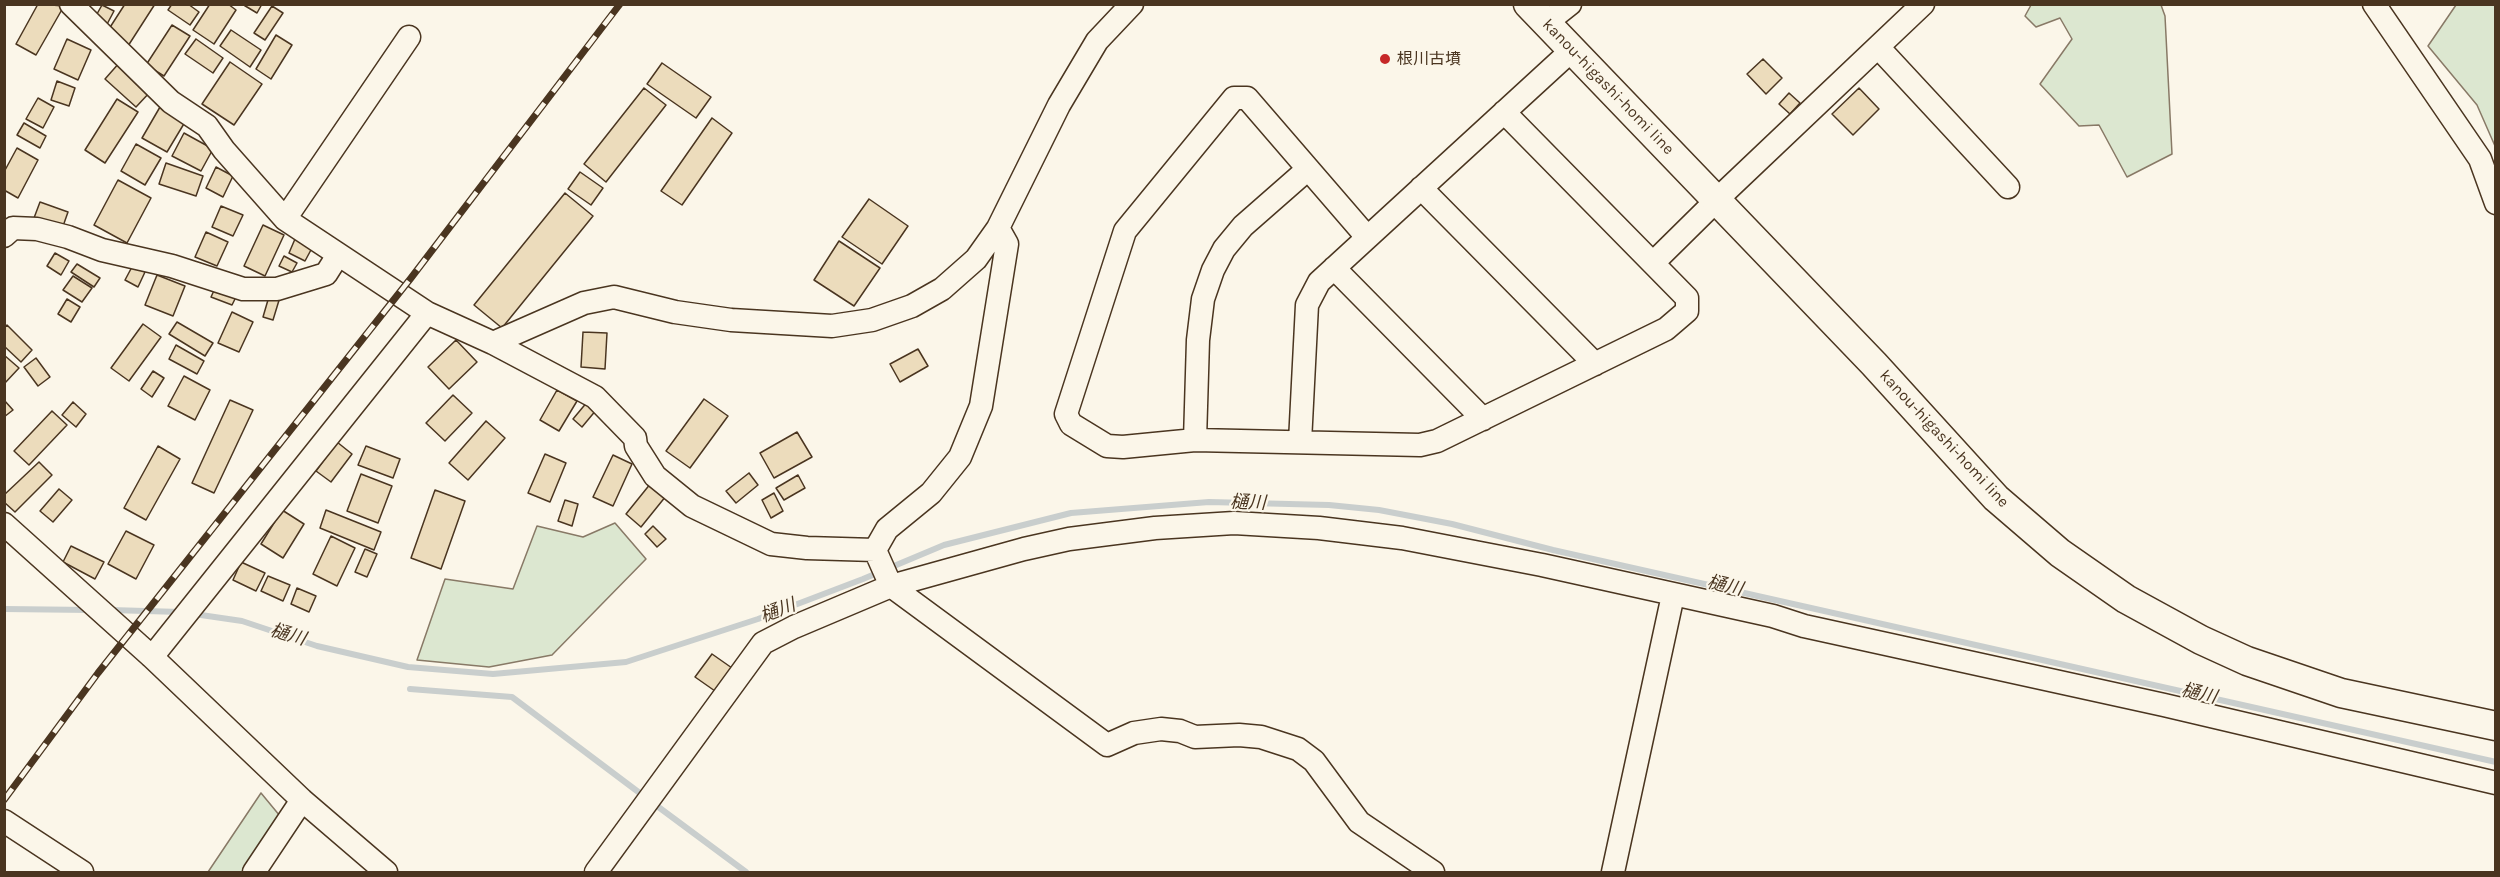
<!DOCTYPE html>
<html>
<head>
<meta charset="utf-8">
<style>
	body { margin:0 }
	#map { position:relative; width:2500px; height:877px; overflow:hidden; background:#fbf6e9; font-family:Karla,sans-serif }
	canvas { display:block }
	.frame { position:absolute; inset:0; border:6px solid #4a3520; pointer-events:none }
</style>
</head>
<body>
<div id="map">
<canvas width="2500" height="877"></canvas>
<div class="frame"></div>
</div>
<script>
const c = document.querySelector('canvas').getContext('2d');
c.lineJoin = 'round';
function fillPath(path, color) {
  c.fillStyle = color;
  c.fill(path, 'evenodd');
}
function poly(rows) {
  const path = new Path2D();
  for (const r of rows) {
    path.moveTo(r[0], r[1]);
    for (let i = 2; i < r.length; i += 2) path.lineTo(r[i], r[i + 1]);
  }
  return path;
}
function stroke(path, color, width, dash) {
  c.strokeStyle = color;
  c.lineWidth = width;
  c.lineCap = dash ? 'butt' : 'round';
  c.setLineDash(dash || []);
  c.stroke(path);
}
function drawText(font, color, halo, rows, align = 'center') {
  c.font = font + ' Karla,"Noto Sans JP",sans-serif';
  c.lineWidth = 4.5;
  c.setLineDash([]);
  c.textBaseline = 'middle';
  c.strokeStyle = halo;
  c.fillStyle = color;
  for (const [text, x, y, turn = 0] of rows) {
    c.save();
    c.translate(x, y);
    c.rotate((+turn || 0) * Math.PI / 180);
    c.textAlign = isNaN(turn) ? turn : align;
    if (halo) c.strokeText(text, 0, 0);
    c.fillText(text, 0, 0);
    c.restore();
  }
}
const green = poly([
	[2031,5,2161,5,2165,16,2172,154,2127,177,2099,125,2079,126,2040,84,2072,39,2060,18,2036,27,2025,16,2031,5],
	[2456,5,2495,5,2495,146,2477,105,2428,46,2456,5],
	[615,523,646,559,552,655,489,667,417,660,445,579,513,589,537,526,583,537,615,523],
	[261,793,280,816,244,872,208,872,261,793]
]);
fillPath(green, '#dce7d0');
stroke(green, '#887966', 1.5);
stroke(poly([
	[4,609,91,610],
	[110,610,181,612],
	[194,614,242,621,317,646,408,667,493,674,626,662,758,619,863,579,944,545,1071,513,1209,502,1329,505,1379,510,1452,524,1553,550,2496,762],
	[410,689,512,697,645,797],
	[653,803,746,872]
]), '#c9cecd', 6);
const building = poly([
	[38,4,64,6,36,55,16,44,38,4],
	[125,4,155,4,128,46,107,32,125,4],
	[172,4,188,4,199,12,190,25,168,10,172,4],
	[210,4,228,4,236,10,214,44,193,30,210,4],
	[242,4,262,4,257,13,242,4],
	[102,5,114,11,105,28,93,21,102,5],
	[272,6,283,13,265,40,254,33,272,6],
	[172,25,190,36,164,76,146,65,172,25],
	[231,30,261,50,250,67,220,46,231,30],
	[276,35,292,45,271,79,256,69,276,35],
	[67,39,91,50,78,80,54,69,67,39],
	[196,39,223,58,213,73,185,54,196,39],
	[1763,59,1782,78,1766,94,1747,74,1763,59],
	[120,62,151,91,136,107,105,79,120,62],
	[230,62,262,84,234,125,202,104,230,62],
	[662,63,711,97,696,118,647,84,662,63],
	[57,81,75,88,69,106,51,100,57,81],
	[644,88,666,105,606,182,584,164,644,88],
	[1859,88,1879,109,1853,135,1832,114,1859,88],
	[1789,93,1800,103,1790,114,1779,104,1789,93],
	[38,98,54,107,43,128,26,119,38,98],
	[117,99,138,112,105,163,85,150,117,99],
	[160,107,185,122,167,152,142,138,160,107],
	[712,118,732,133,682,205,661,191,712,118],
	[24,123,46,136,40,148,17,135,24,123],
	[184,133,213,149,201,171,172,156,184,133],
	[136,144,161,158,145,185,121,171,136,144],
	[17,148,38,160,18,198,4,190,4,172,17,148],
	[166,163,203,176,196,196,159,184,166,163],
	[216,167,233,176,223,197,206,188,216,167],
	[580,172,603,188,591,205,568,189,580,172],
	[118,180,151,198,127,243,94,225,118,180],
	[565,193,593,216,502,328,474,305,565,193],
	[869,199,908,226,882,264,842,237,869,199],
	[40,202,68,212,62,229,34,218,40,202],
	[221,206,243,215,233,236,212,227,221,206],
	[263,225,284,235,265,276,244,266,263,225],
	[206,232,228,242,217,266,195,257,206,232],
	[295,239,312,248,305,261,289,253,295,239],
	[839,241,880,268,854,306,814,280,839,241],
	[55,253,69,261,61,275,47,266,55,253],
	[284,256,297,263,292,272,279,266,284,256],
	[77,264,100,278,94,287,71,272,77,264],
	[133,265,145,272,138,287,125,280,133,265],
	[157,275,185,286,173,316,145,305,157,275],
	[73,276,92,288,82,302,63,290,73,276],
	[217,284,238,293,232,305,211,297,217,284],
	[270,293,280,297,273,320,263,317,270,293],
	[67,299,80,307,71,322,58,314,67,299],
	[232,312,253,322,239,352,218,343,232,312],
	[177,322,213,343,205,356,169,334,177,322],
	[143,324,161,337,129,381,111,368,143,324],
	[7,325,32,350,21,362,4,346,4,328,7,325],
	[583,332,607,333,605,369,581,367,583,332],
	[456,340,477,362,449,389,428,367,456,340],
	[176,345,204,361,197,374,169,359,176,345],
	[918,349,928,366,900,382,890,364,918,349],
	[4,355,19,368,4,384,4,355],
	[36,358,50,377,38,386,24,367,36,358],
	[153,371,164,378,152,397,141,389,153,371],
	[184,376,210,390,195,420,168,406,184,376],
	[557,390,577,401,559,431,540,420,557,390],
	[453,395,472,413,445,441,426,423,453,395],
	[704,399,728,416,690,468,666,451,704,399],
	[4,400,13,410,4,417,4,400],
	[230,400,253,410,214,493,192,483,230,400],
	[588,401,597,409,582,427,573,419,588,401],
	[73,402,86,414,76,427,62,415,73,402],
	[52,411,67,425,29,465,14,451,52,411],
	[486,421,505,438,468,480,449,463,486,421],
	[797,432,812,457,774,478,760,453,797,432],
	[337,442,352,454,331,482,316,471,337,442],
	[158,446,180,459,146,520,124,508,158,446],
	[366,446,400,459,393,478,358,465,366,446],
	[545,454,566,463,550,502,528,493,545,454],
	[613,455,632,464,613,506,593,497,613,455],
	[39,462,52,475,15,512,4,502,4,495,39,462],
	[749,473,758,485,736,503,726,491,749,473],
	[361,474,392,486,378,523,347,511,361,474],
	[798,475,805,488,784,500,776,488,798,475],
	[651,483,666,496,641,527,626,514,651,483],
	[59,489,72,500,53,522,40,511,59,489],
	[435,490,465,501,441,569,411,558,435,490],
	[774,493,783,511,771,518,762,500,774,493],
	[565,500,578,504,572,526,558,521,565,500],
	[282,510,304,524,283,558,261,544,282,510],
	[326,510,381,532,374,550,320,528,326,510],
	[653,526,666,539,657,547,645,534,653,526],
	[126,531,154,545,136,579,108,564,126,531],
	[331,536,355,548,337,586,313,574,331,536],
	[71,546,104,562,95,579,63,562,71,546],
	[365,549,377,554,367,577,355,572,365,549],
	[241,562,265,573,256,591,233,580,241,562],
	[268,576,290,585,283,601,261,591,268,576],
	[297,588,316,596,309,612,291,604,297,588],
	[712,654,732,668,715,691,695,677,712,654]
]);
fillPath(building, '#ecdcbc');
stroke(building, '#4a3520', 1.5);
const minor = poly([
	[71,4,171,102,207,126,224,150,285,219,427,313,493,343,595,397,635,438,636,446,655,476,692,506,771,544,807,548,875,550],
	[2374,4,2480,159,2496,203],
	[1546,23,1570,4],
	[1878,47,2008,187],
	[1421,188,1595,364],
	[285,219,409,37],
	[4,236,13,228,37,229,68,237,102,250,172,266,243,289,277,289,326,274,338,255],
	[1367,237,1247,98,1234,98,1125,231,1066,414,1071,424,1107,446,1123,447,1195,440,1420,445,1437,441,1666,329,1687,311,1687,298,1504,112],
	[1654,262,1728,189,1923,4],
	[1334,268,1483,419],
	[493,343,584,303,614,297,675,312,731,320,832,326,872,320,912,306,942,289,976,259,998,228,1059,105,1097,41,1132,4],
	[1195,440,1198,340,1203,299,1213,270,1224,249,1243,226,1308,169],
	[1300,442,1307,305,1319,282,1572,50],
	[4,524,152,657,302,800,386,872],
	[875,550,891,586,1107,745,1134,733,1161,729,1180,731,1195,737,1239,735,1261,737,1298,749,1314,761,1359,822,1433,872],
	[875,550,887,529,931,493,960,457,981,406,1007,244,998,228],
	[152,657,427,313],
	[4,821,82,872],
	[254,872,302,800],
	[596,872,763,643,794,627,891,586,1024,549,1069,539,1155,528,1234,523,1319,528,1402,538,1542,565,1773,616,1804,626,2164,705,2496,783],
	[1613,872,1673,595]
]);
const major = poly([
	[1528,4,1874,364,1996,498,2060,553,2126,599,2201,640,2247,661,2341,693,2496,726]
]);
stroke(minor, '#4a3520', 25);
stroke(major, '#4a3520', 31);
stroke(minor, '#fbf6e9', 22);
stroke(major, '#fbf6e9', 28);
const rail = poly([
	[4,800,98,673,411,278,620,4]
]);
stroke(rail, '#4a3520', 7);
stroke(rail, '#fbf6e9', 4.5, [14]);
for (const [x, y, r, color] of [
	[1385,59,6,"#c62828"]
]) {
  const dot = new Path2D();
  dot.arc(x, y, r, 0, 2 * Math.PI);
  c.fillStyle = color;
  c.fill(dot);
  stroke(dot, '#fbf6e9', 2);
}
drawText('16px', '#4a3520', '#fbf6e9', [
	["根川古墳",1397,59]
], 'left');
drawText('16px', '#4a3520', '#fbf6e9', [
	["kanou-higashi-homi line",1608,87,46],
	["kanou-higashi-homi line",1944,439,47]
]);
drawText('italic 18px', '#4a3520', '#fbf6e9', [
	["樋川",1248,503,2],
	["樋川",1725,586,13],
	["樋川",778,611,-21],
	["樋川",288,635,16],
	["樋川",2199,694,13]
]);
</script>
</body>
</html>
